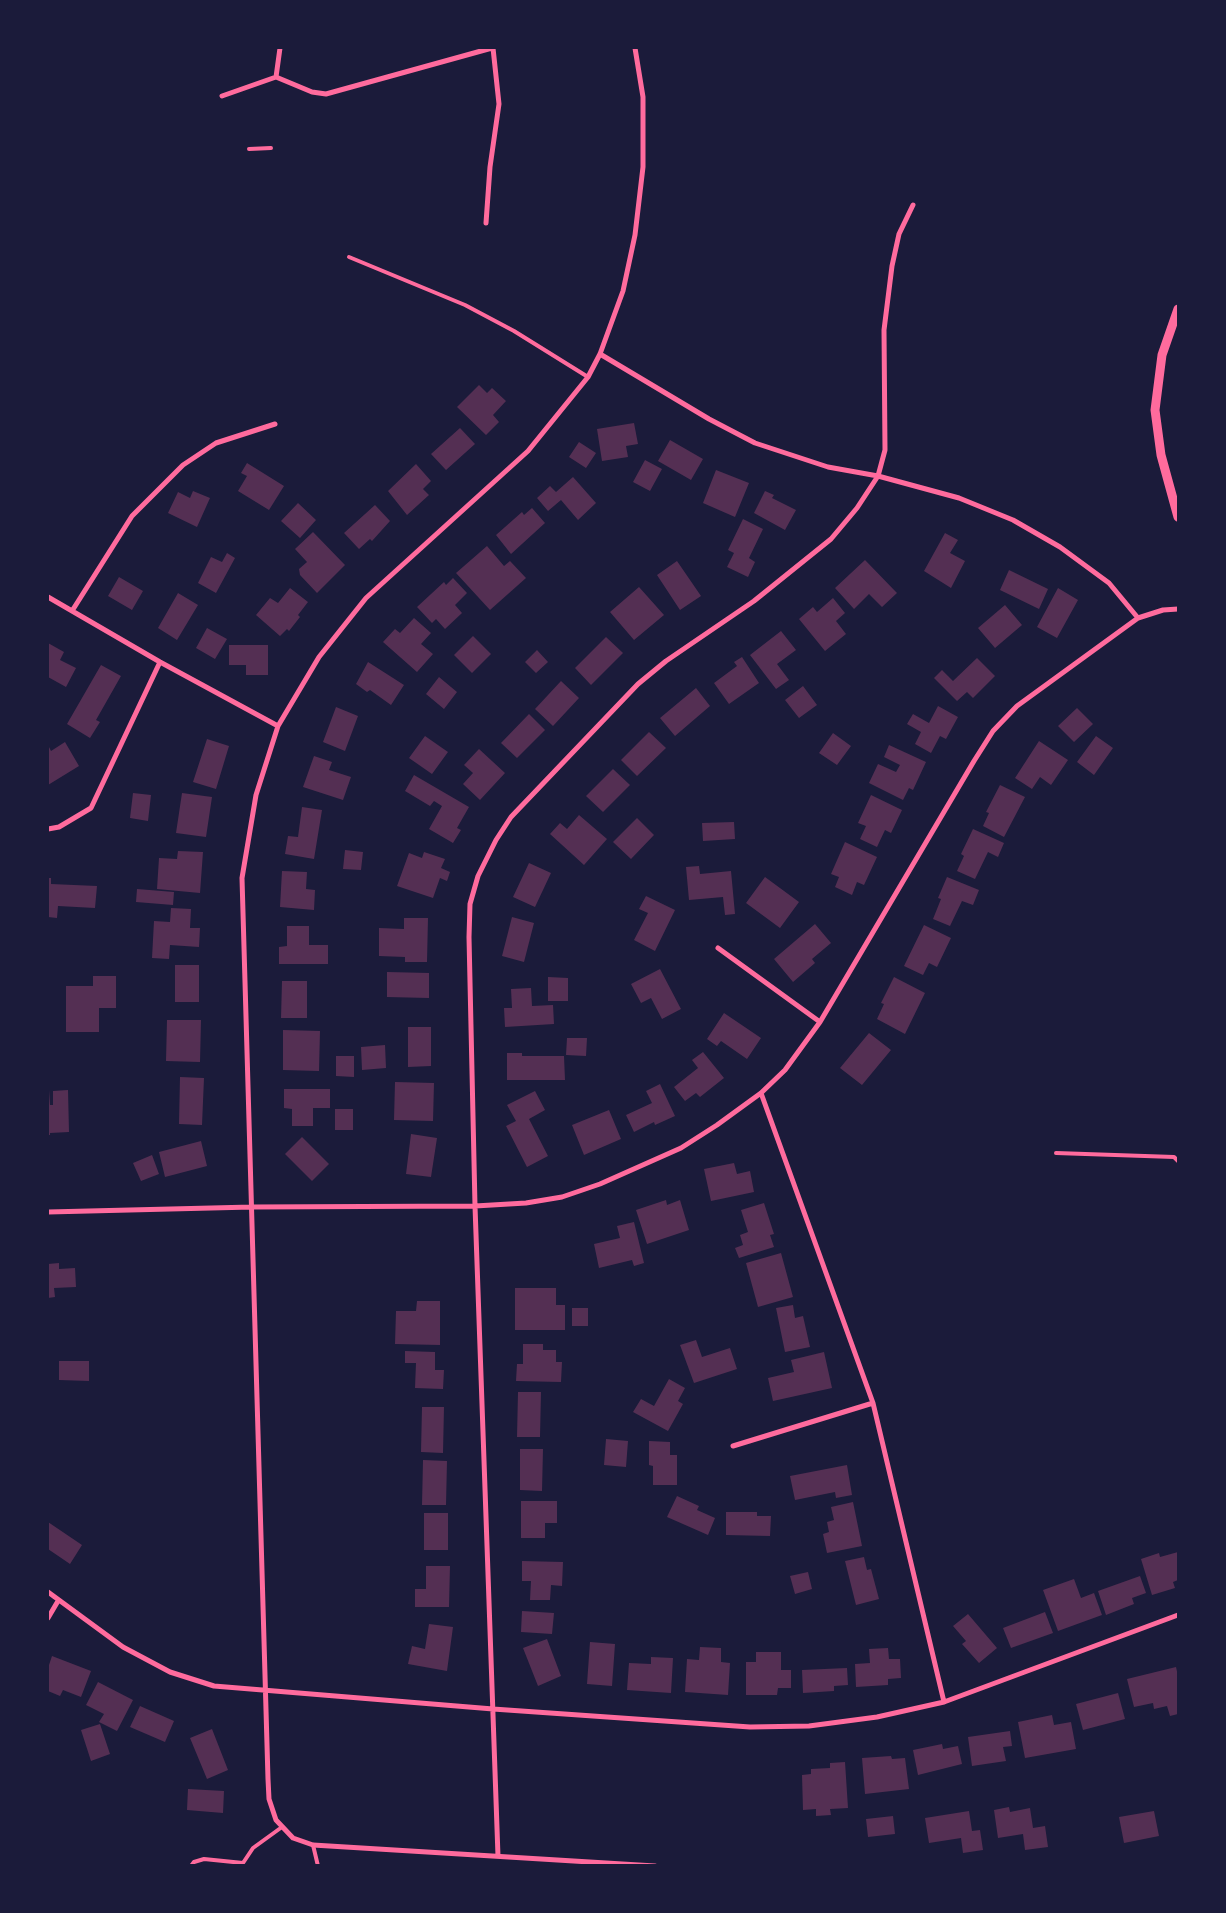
<!DOCTYPE html>
<html>
<head>
<meta charset="utf-8">
<style>
	body { margin:0 }
	#map { position:relative; width:1226px; height:1913px; overflow:hidden; background:#1b1b3a; font-family:Rubik,sans-serif }
	canvas { display:block }
	.frame { position:absolute; inset:0; border:49px solid #1b1b3a; pointer-events:none }
</style>
</head>
<body>
<div id="map">
<canvas width="1226" height="1913"></canvas>
<div class="frame"></div>
</div>
<script>
const c = document.querySelector('canvas').getContext('2d');
c.lineJoin = 'round';
function fillPath(path, color) {
  c.fillStyle = color;
  c.fill(path, 'evenodd');
}
function poly(rows) {
  const path = new Path2D();
  for (const r of rows) {
    path.moveTo(r[0], r[1]);
    for (let i = 2; i < r.length; i += 2) path.lineTo(r[i], r[i + 1]);
  }
  return path;
}
function stroke(path, color, width, dash) {
  c.strokeStyle = color;
  c.lineWidth = width;
  c.lineCap = dash ? 'butt' : 'round';
  c.setLineDash(dash || []);
  c.stroke(path);
}
fillPath(poly([
	[479,385,487,393,492,388,506,401,493,415,499,422,486,435,457,407],
	[634,423,638,444,626,446,628,457,602,461,597,429],
	[460,428,475,444,446,470,431,454],
	[670,440,703,459,691,480,658,461],
	[579,442,596,453,586,468,569,457],
	[645,460,662,469,650,491,633,482],
	[247,463,284,486,269,510,238,491,247,476,241,473],
	[416,464,431,481,423,489,429,495,407,515,388,491],
	[716,470,749,483,735,517,703,503],
	[573,477,596,503,578,520,561,500,548,511,537,498,550,486,556,492],
	[193,491,210,498,197,527,168,513,178,492,190,498],
	[765,491,774,495,772,498,796,510,785,530,754,513],
	[298,503,316,520,300,538,281,521],
	[375,505,390,521,372,541,370,539,359,549,344,533],
	[532,508,545,523,511,554,496,535,522,512,524,515],
	[743,519,763,529,749,558,755,562,748,577,727,567,734,553,728,550],
	[313,532,345,565,317,593,300,575,299,569,307,562,295,549],
	[945,533,958,540,950,553,965,561,951,588,924,571],
	[487,546,504,566,510,561,526,578,490,610,456,573],
	[227,553,235,558,216,593,198,583,211,557,222,562],
	[865,560,897,593,882,607,869,594,854,609,835,588],
	[677,561,701,596,680,610,657,575],
	[1009,570,1048,589,1039,609,1000,590],
	[119,577,143,591,132,610,108,596],
	[453,578,467,593,455,605,462,613,445,629,436,619,432,623,417,607,444,582,446,585],
	[639,587,664,615,634,640,610,612],
	[290,588,308,602,298,615,300,617,289,631,287,629,280,636,256,615,270,598,278,603],
	[1058,588,1078,600,1057,638,1037,627],
	[178,593,198,605,177,640,158,628],
	[833,598,845,613,836,621,846,634,825,651,799,619,813,607,817,612],
	[1005,605,1022,625,995,648,978,628],
	[414,618,431,633,421,644,433,654,417,672,383,642,395,629,400,633],
	[207,628,227,639,215,659,196,648],
	[781,631,796,650,777,664,789,680,776,689,750,655],
	[473,636,491,654,472,673,454,655],
	[606,637,623,653,591,685,575,668],
	[48,643,64,652,60,660,76,668,66,687,48,677],
	[229,645,268,645,268,675,246,675,246,665,229,665],
	[537,650,548,662,536,673,525,662],
	[742,657,759,683,729,704,714,683,737,666,734,662],
	[977,658,995,676,973,698,967,692,957,701,934,678,942,670,953,681],
	[368,662,404,685,391,705,370,690,367,692,356,684],
	[101,665,121,676,96,720,100,722,90,738,67,724],
	[439,677,457,692,444,709,426,694],
	[561,681,579,698,553,726,535,709],
	[803,686,817,705,799,718,785,700],
	[696,688,710,706,675,736,660,718],
	[938,706,958,717,946,739,940,736,931,753,915,744,921,732,907,724,913,714,929,723],
	[336,707,358,716,345,751,323,742],
	[1077,708,1093,724,1074,742,1058,726],
	[529,714,545,730,517,758,501,743],
	[649,732,666,748,637,776,621,760],
	[833,733,851,746,837,765,819,753],
	[425,736,448,752,432,774,409,758],
	[1096,736,1113,748,1094,775,1077,762],
	[207,739,229,746,216,789,193,782],
	[1039,741,1068,760,1051,785,1040,777,1032,789,1015,778],
	[65,742,79,766,48,785,48,745,51,751],
	[889,745,926,762,913,790,909,788,903,800,869,783,878,764,896,772,900,765,884,757],
	[479,749,505,773,480,800,463,784,473,773,464,765],
	[314,756,332,762,329,770,351,777,343,800,303,787],
	[613,769,630,785,603,812,586,796],
	[414,775,469,807,457,828,461,830,453,843,429,829,442,806,434,801,430,806,405,791],
	[1000,785,1025,797,1004,837,983,826,989,813,986,812],
	[133,793,151,795,148,821,130,818],
	[182,793,212,797,206,837,176,833],
	[871,795,902,810,891,833,885,830,877,847,860,839,866,826,858,823],
	[302,807,322,810,314,859,285,854,288,836,298,837],
	[579,815,607,839,584,865,550,834,560,823,567,829],
	[637,818,654,835,631,859,613,842],
	[734,822,735,839,703,841,702,823],
	[973,829,1004,843,998,857,988,852,975,879,957,871,964,856,961,854],
	[845,842,877,857,864,885,857,882,852,895,835,887,839,877,831,874],
	[345,850,363,852,361,870,343,869],
	[178,851,203,852,200,893,157,889,159,858,177,859],
	[424,852,445,859,441,868,450,872,447,881,440,878,433,898,397,886,409,853,422,858],
	[529,863,551,873,535,907,513,897],
	[699,866,700,874,731,871,735,914,725,915,723,897,689,900,686,867],
	[282,871,307,872,306,889,315,890,314,910,280,907],
	[765,877,799,902,780,928,746,903],
	[947,877,979,890,973,905,962,901,950,926,933,919,941,899,938,898],
	[48,878,51,878,51,884,97,886,95,908,58,906,57,918,48,917],
	[137,889,174,892,173,905,136,902],
	[646,896,675,910,655,951,634,940,648,913,639,909],
	[171,908,191,909,190,928,200,928,199,947,170,945,169,959,152,958,154,921,170,922],
	[512,917,534,923,524,962,502,956],
	[404,918,428,918,427,962,405,962,405,957,379,956,379,928,404,929],
	[815,924,831,943,812,959,815,963,793,982,774,959],
	[924,925,951,938,937,967,929,963,923,975,904,966],
	[287,926,309,926,309,945,328,945,328,964,279,964,279,947,287,946],
	[175,965,199,965,199,1002,175,1002],
	[660,969,681,1009,662,1019,651,998,641,1003,631,984],
	[387,972,429,973,429,998,387,997],
	[93,976,116,976,116,1008,99,1008,99,1032,66,1032,66,986,93,986],
	[548,977,568,978,568,1001,548,1001],
	[894,977,925,993,905,1034,877,1019,884,1004,881,1003],
	[282,981,307,981,307,1018,281,1018],
	[531,988,532,1006,553,1005,554,1024,505,1027,504,1008,512,1008,511,989],
	[724,1013,761,1038,747,1059,721,1041,717,1046,707,1039],
	[167,1020,201,1020,200,1062,166,1061],
	[408,1027,431,1027,431,1066,408,1067],
	[283,1030,320,1031,319,1071,283,1070],
	[869,1033,891,1050,862,1085,840,1068],
	[567,1038,587,1038,586,1056,566,1055],
	[385,1045,386,1068,362,1070,361,1047],
	[703,1052,724,1078,700,1097,696,1093,685,1101,674,1087,698,1068,692,1060],
	[507,1053,522,1053,522,1056,564,1056,565,1080,507,1080],
	[336,1056,354,1056,354,1077,336,1076],
	[180,1077,204,1078,202,1125,179,1124],
	[395,1082,434,1083,433,1121,394,1120],
	[660,1084,675,1116,655,1125,654,1122,634,1132,626,1115,652,1103,646,1091],
	[284,1089,330,1089,330,1108,313,1108,313,1126,292,1126,292,1109,284,1108],
	[48,1090,49,1090,50,1105,53,1105,53,1091,68,1090,69,1132,50,1133,50,1135,48,1135],
	[535,1091,545,1110,529,1119,548,1156,527,1167,506,1126,516,1121,507,1105],
	[335,1109,353,1109,353,1130,335,1130],
	[609,1110,621,1139,584,1155,572,1125],
	[411,1134,437,1138,431,1177,406,1174],
	[302,1137,329,1164,312,1181,285,1154],
	[201,1141,207,1166,165,1177,159,1152],
	[152,1155,159,1174,141,1181,133,1163],
	[734,1163,737,1174,750,1171,754,1192,711,1201,704,1169],
	[666,1200,667,1205,680,1200,689,1230,647,1244,636,1210],
	[764,1203,774,1234,770,1235,774,1247,739,1258,735,1248,743,1245,740,1235,748,1232,741,1210],
	[634,1222,644,1263,634,1266,632,1260,599,1268,594,1244,620,1238,617,1226],
	[781,1253,793,1297,758,1307,746,1263],
	[59,1263,59,1269,75,1268,76,1287,54,1288,55,1297,48,1298,48,1264],
	[515,1288,556,1288,556,1305,565,1305,565,1330,515,1330],
	[417,1301,440,1301,440,1345,395,1344,396,1311,416,1311],
	[793,1305,795,1318,803,1316,810,1347,785,1352,776,1308],
	[572,1308,588,1308,588,1326,572,1326],
	[696,1340,702,1357,730,1348,737,1369,694,1383,680,1345],
	[523,1344,543,1344,543,1350,556,1350,556,1362,562,1362,561,1382,516,1381,517,1364,523,1364],
	[405,1351,435,1352,435,1370,444,1370,443,1389,415,1388,416,1363,405,1363],
	[824,1352,832,1388,773,1401,768,1378,794,1372,791,1360],
	[59,1361,89,1361,89,1381,59,1380],
	[669,1379,685,1388,678,1401,683,1404,668,1431,633,1412,641,1399,654,1406],
	[518,1392,541,1392,540,1437,517,1437],
	[422,1407,444,1407,443,1453,421,1452],
	[606,1439,628,1441,626,1467,604,1465],
	[649,1441,670,1442,670,1455,677,1455,677,1485,653,1485,653,1466,649,1465],
	[520,1449,543,1449,542,1491,520,1490],
	[423,1460,447,1461,446,1505,422,1505],
	[847,1465,852,1495,836,1498,835,1492,795,1500,790,1476],
	[677,1496,699,1506,697,1510,715,1518,708,1535,667,1517],
	[521,1501,557,1501,557,1523,545,1523,545,1538,521,1538],
	[853,1502,862,1546,827,1553,823,1534,829,1532,827,1522,834,1520,831,1507],
	[726,1512,757,1512,757,1516,771,1516,770,1536,726,1535],
	[424,1513,448,1513,448,1550,424,1550],
	[48,1522,82,1545,70,1564,48,1549],
	[1178,1552,1178,1580,1173,1582,1175,1588,1152,1595,1141,1559,1159,1553,1160,1557],
	[864,1557,867,1570,871,1569,879,1599,856,1605,845,1561],
	[522,1561,563,1562,562,1586,551,1585,550,1600,530,1600,531,1581,522,1581],
	[426,1566,450,1566,449,1607,415,1607,415,1589,426,1589],
	[808,1572,812,1589,795,1594,790,1576],
	[1140,1576,1146,1593,1132,1598,1134,1604,1106,1615,1098,1591],
	[1074,1579,1081,1598,1094,1593,1102,1615,1058,1631,1043,1590],
	[522,1611,554,1613,552,1634,521,1632],
	[1045,1612,1053,1633,1011,1648,1003,1628],
	[968,1614,997,1648,979,1663,962,1644,966,1641,953,1626],
	[429,1624,453,1627,447,1671,408,1664,412,1646,425,1649],
	[547,1639,561,1676,538,1686,523,1648],
	[590,1642,615,1644,612,1686,587,1684],
	[700,1647,721,1648,721,1662,730,1663,728,1695,685,1692,687,1659,699,1660],
	[888,1648,889,1659,900,1659,901,1678,888,1679,888,1685,856,1687,855,1664,870,1663,869,1649],
	[756,1652,781,1652,781,1670,791,1670,791,1688,778,1688,777,1695,746,1695,746,1662,756,1662],
	[52,1656,91,1671,81,1697,63,1690,60,1696,48,1691,48,1668],
	[651,1657,673,1658,671,1693,627,1690,629,1663,651,1664],
	[1176,1667,1178,1676,1178,1714,1170,1716,1167,1706,1154,1709,1153,1703,1134,1707,1127,1679],
	[847,1668,848,1685,834,1686,834,1691,803,1693,802,1670],
	[98,1682,133,1700,117,1731,99,1722,104,1714,86,1705],
	[1118,1693,1125,1719,1083,1730,1076,1704],
	[140,1706,174,1721,165,1742,130,1727],
	[1052,1715,1054,1725,1071,1722,1076,1749,1025,1758,1018,1722],
	[100,1724,110,1754,91,1761,81,1730],
	[212,1729,228,1770,207,1779,190,1738],
	[1010,1731,1012,1746,1003,1747,1006,1761,972,1766,968,1737],
	[942,1744,943,1749,958,1746,962,1764,918,1775,913,1750],
	[891,1756,892,1759,905,1758,909,1789,865,1794,862,1758],
	[845,1762,848,1808,830,1809,831,1815,816,1816,816,1809,803,1810,802,1775,811,1774,811,1769,830,1768,830,1763],
	[188,1789,224,1791,223,1813,187,1810],
	[1009,1807,1010,1812,1030,1808,1033,1828,1045,1826,1048,1847,1025,1850,1023,1834,998,1838,994,1810],
	[969,1811,972,1831,980,1830,983,1850,963,1853,961,1838,929,1843,925,1818],
	[1154,1811,1159,1836,1124,1843,1119,1817],
	[893,1816,895,1834,868,1837,866,1819]
]), '#542f53');
stroke(poly([
	[249,149,271,148],
	[349,257,465,305,514,331,588,377],
	[1056,1153,1174,1157,1178,1161],
	[313,1845,318,1866],
	[191,1866,194,1862,204,1859,243,1863,253,1848,282,1827]
]), '#ff6b9d', 4);
stroke(poly([
	[280,48,276,77,312,92,326,94,492,48],
	[635,48,643,97,643,167,635,235,623,291,600,354,588,377,528,451,366,598,319,657,278,726,256,795,242,878,268,1779,269,1799,276,1820,293,1838,313,1845,655,1866],
	[222,96,276,77],
	[486,223,490,167,499,104,493,48],
	[600,354,709,419,755,443,828,467,878,476,959,498,1013,520,1060,547,1109,583,1138,618],
	[48,597,160,662,278,726],
	[72,611,132,516,183,465,216,443,275,424],
	[48,829,59,827,91,808,160,662],
	[718,948,820,1022],
	[761,1093,873,1403,944,1702],
	[48,1212,252,1207,475,1206,526,1203,562,1197,600,1184,681,1148,717,1125,761,1093,785,1070,820,1022,974,761,993,731,1017,706,1138,618,1163,610,1178,609],
	[733,1446,873,1403],
	[48,1592,123,1647,170,1672,214,1686,493,1709,750,1727,809,1726,877,1717,944,1702,1178,1615],
	[48,1618,58,1601],
	[498,1856,475,1206,469,937,470,904,478,876,496,840,511,817,638,684,666,661,754,601,831,539,857,508,878,476,885,450,884,330,892,266,899,234,913,205]
]), '#ff6b9d', 5);
stroke(poly([
	[1178,309,1162,355,1155,410,1161,455,1178,517]
]), '#ff6b9d', 9);
</script>
</body>
</html>
